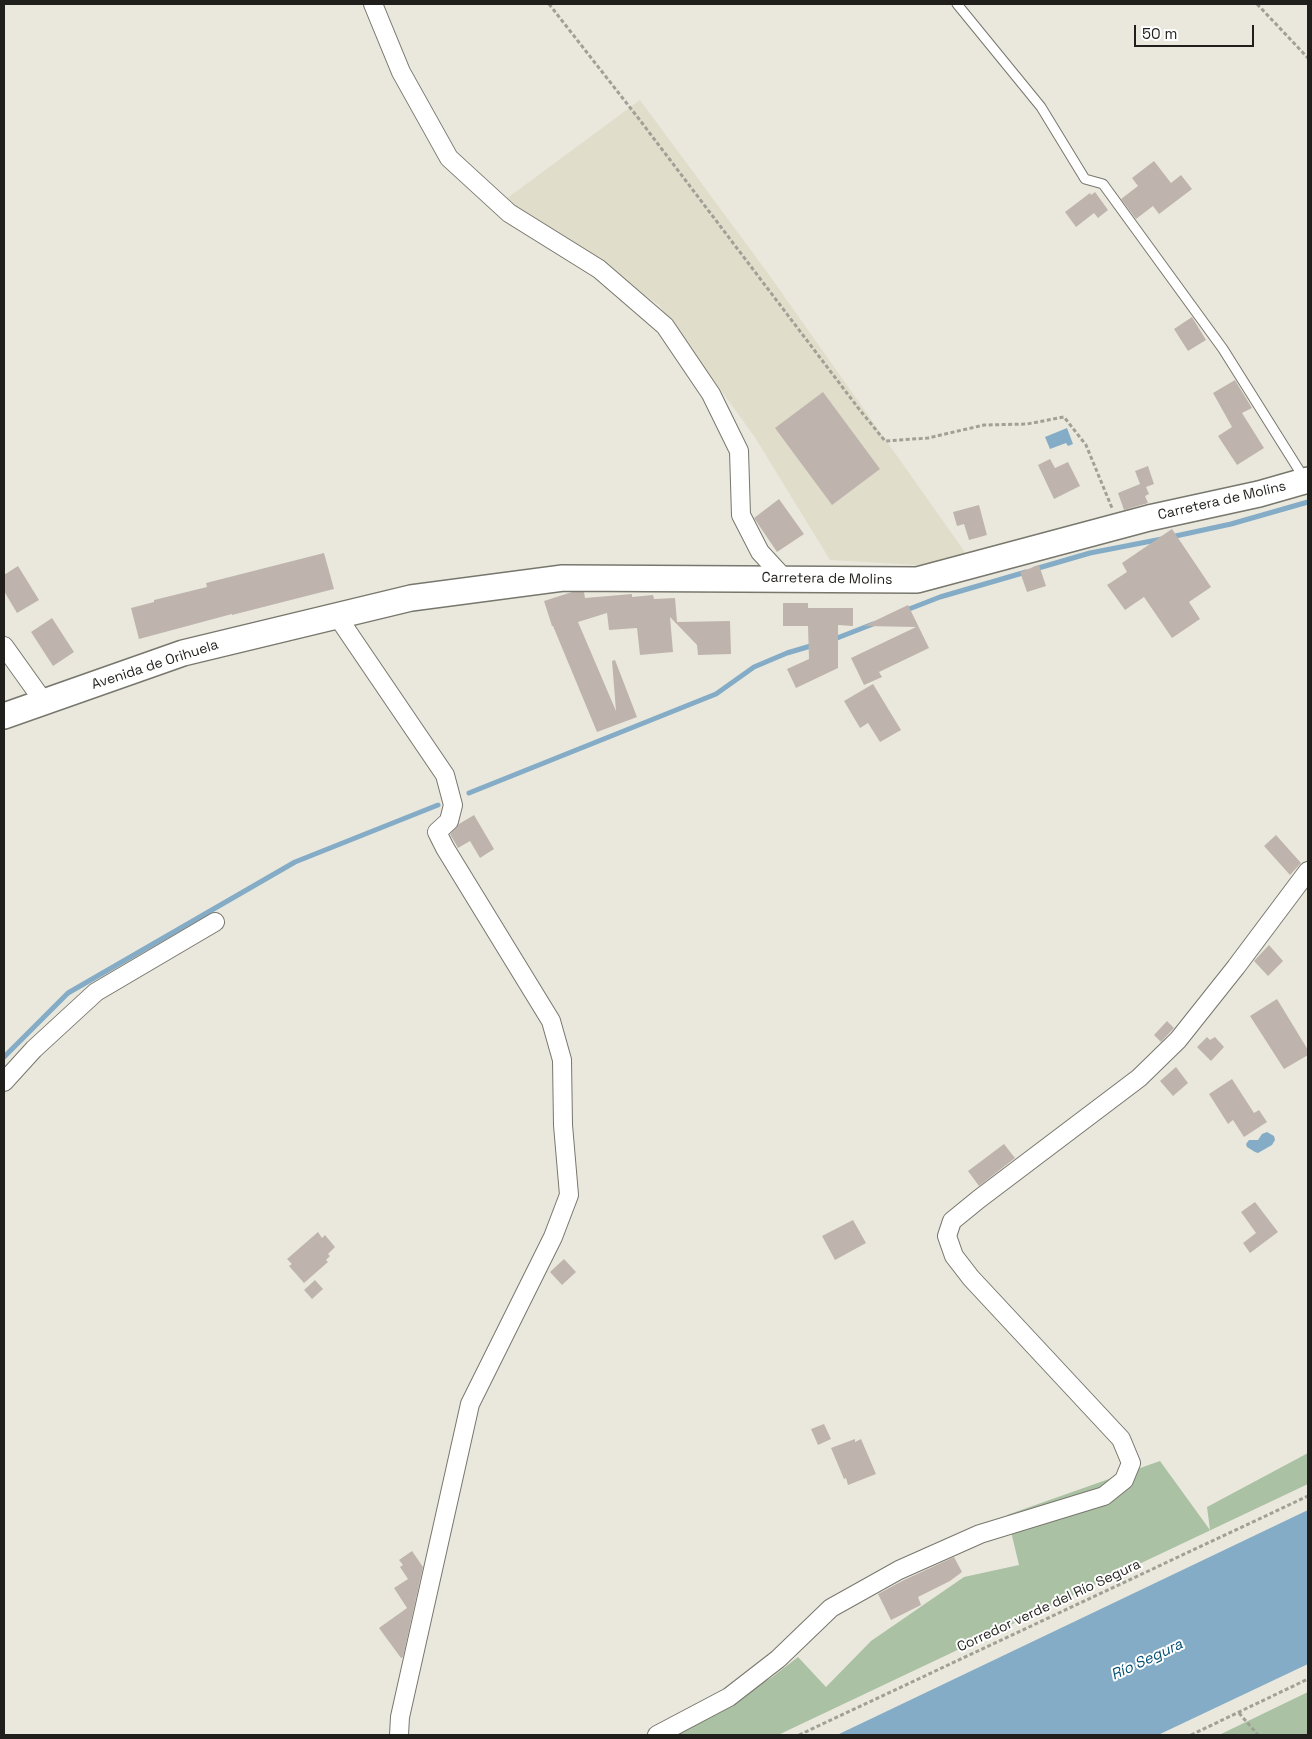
<!DOCTYPE html>
<html>
<head>
<meta charset="utf-8">
<style>
	body { margin:0 }
	#map { position:relative; width:1312px; height:1739px; overflow:hidden; background:#eae8dd; font-family:"Space Grotesk",sans-serif }
	canvas { display:block }
	.frame { position:absolute; inset:0; border:5px solid #201f1b; pointer-events:none }
	.scale { position:absolute; left:1134px; top:25px; width:120px; height:22px; box-sizing:border-box; border:2px solid #201f1b; border-top:0; padding-left:6px; font-size:15px; line-height:18px; white-space:nowrap; color:#201f1b; -webkit-text-stroke:4px #fff; paint-order:stroke }
</style>
</head>
<body>
<div id="map">
<canvas width="1312" height="1739"></canvas>
<div class="frame"></div>
<div class="scale">50 m</div>
</div>
<script>
const c = document.querySelector('canvas').getContext('2d');
c.lineJoin = 'round';
function fillPath(path, color) {
  c.fillStyle = color;
  c.fill(path, 'evenodd');
}
function poly(rows) {
  const path = new Path2D();
  for (const r of rows) {
    path.moveTo(r[0], r[1]);
    for (let i = 2; i < r.length; i += 2) path.lineTo(r[i], r[i + 1]);
  }
  return path;
}
function stroke(path, color, width, dash) {
  c.strokeStyle = color;
  c.lineWidth = width;
  c.lineCap = dash ? 'butt' : 'round';
  c.setLineDash(dash || []);
  c.stroke(path);
}
function drawText(font, color, halo, rows, align = 'center') {
  c.font = font + ' "Space Grotesk",sans-serif';
  c.lineWidth = 4;
  c.setLineDash([]);
  c.textBaseline = 'middle';
  c.strokeStyle = halo;
  c.fillStyle = color;
  for (const [text, x, y, turn = 0] of rows) {
    c.save();
    c.translate(x, y);
    c.rotate((+turn || 0) * Math.PI / 180);
    c.textAlign = isNaN(turn) ? turn : align;
    if (halo) c.strokeText(text, 0, 0);
    c.fillText(text, 0, 0);
    c.restore();
  }
}
fillPath(poly([
	[640,100,767,272,967,555,935,566,830,560,754,436,659,305,506,199]
]), '#e0ddcb');
fillPath(poly([
	[1308,1453,1308,1484,778,1735,668,1735,771,1678,798,1657,826,1687,871,1641,964,1577,1019,1565,1007,1515,1160,1461,1210,1530,1207,1507],
	[1308,1692,1308,1735,1219,1735]
]), '#aac1a3');
fillPath(poly([
	[1067,428,1073,444,1068,446,1066,443,1050,449,1045,437],
	[1267,1132,1274,1136,1275,1140,1272,1145,1258,1153,1255,1152,1247,1147,1246,1144,1249,1140,1258,1140,1262,1134],
	[1308,1510,1308,1664,1158,1735,837,1735]
]), '#84acc6');
stroke(poly([
	[1171,537,1231,524,1308,502],
	[1035,569,1090,553,1162,539],
	[904,611,940,597,1026,572],
	[832,640,873,624],
	[469,793,716,694,754,667,787,653,814,645],
	[4,1057,68,993,295,862,438,805]
]), '#84acc6', 5);
fillPath(poly([
	[1154,161,1171,183,1181,175,1192,189,1159,214,1153,206,1136,219,1121,199,1138,186,1132,178],
	[1095,192,1108,210,1098,218,1094,213,1076,227,1065,212,1090,193,1091,195],
	[1192,317,1206,340,1188,351,1174,329],
	[1235,380,1252,408,1242,413,1264,448,1237,465,1218,436,1232,427,1213,393],
	[823,392,880,469,832,505,775,428],
	[1050,459,1055,468,1068,462,1080,486,1054,499,1038,465],
	[1148,466,1154,484,1146,487,1149,494,1145,496,1148,503,1124,510,1118,493,1140,484,1135,471],
	[779,499,804,534,777,552,754,518],
	[979,505,987,535,969,540,964,524,957,526,953,512],
	[1172,529,1211,587,1189,602,1200,619,1172,638,1144,597,1125,610,1107,585,1127,572,1122,563],
	[324,553,334,589,232,615,232,614,139,639,131,608,154,602,154,600,207,587,206,583],
	[1039,565,1046,586,1027,592,1020,572],
	[18,566,39,600,17,613,4,591,4,575],
	[572,592,584,592,585,598,632,594,632,597,653,595,654,599,675,598,677,622,730,621,731,654,698,655,697,645,670,617,673,652,640,655,637,628,609,630,607,613,578,622,616,711,612,661,615,660,637,717,597,732,553,626,552,626,544,601],
	[783,603,808,603,808,608,853,608,853,626,838,625,838,668,796,688,787,669,809,659,808,626,783,626],
	[908,605,929,648,879,672,882,677,864,685,851,658,916,627,864,626],
	[52,618,74,652,53,666,31,632],
	[873,684,901,730,880,742,868,723,860,728,844,701],
	[474,815,494,849,480,858,470,841,458,848,450,834,459,824],
	[1276,835,1301,863,1290,875,1264,846],
	[1269,945,1283,961,1268,976,1254,961],
	[1277,999,1308,1050,1308,1055,1284,1069,1250,1016],
	[1167,1021,1174,1028,1161,1042,1154,1035],
	[1207,1037,1210,1040,1215,1037,1224,1047,1211,1061,1197,1047],
	[1176,1067,1188,1083,1173,1096,1160,1081],
	[1232,1079,1254,1113,1259,1110,1267,1122,1244,1137,1233,1120,1228,1124,1209,1094],
	[1004,1144,1015,1158,979,1186,968,1171],
	[1255,1202,1278,1232,1250,1253,1243,1243,1256,1233,1241,1212],
	[853,1220,866,1243,835,1260,822,1236],
	[318,1232,322,1238,325,1235,335,1247,328,1254,330,1256,326,1260,328,1262,304,1283,289,1266,292,1264,287,1259],
	[564,1259,576,1272,562,1285,550,1272],
	[315,1280,323,1289,312,1299,304,1290],
	[824,1424,831,1439,818,1445,811,1429],
	[855,1439,855,1442,861,1439,876,1474,848,1485,846,1478,844,1479,831,1448],
	[412,1551,423,1567,403,1657,401,1658,379,1628,407,1608,394,1588,408,1579,400,1567,403,1565,399,1560],
	[954,1557,962,1572,950,1581,918,1597,921,1605,891,1620,878,1594,904,1580]
]), '#beb4ad');
const lane = poly([
	[957,4,1041,107,1085,179,1103,184,1223,349,1304,478]
]);
const street = poly([
	[373,4,401,72,449,158,509,213,599,269,665,326,711,394,739,451,741,515,760,552,784,578],
	[337,616,445,775,453,805,449,821,437,832,445,848,551,1021,562,1060,563,1125,569,1195,553,1237,470,1404,400,1717,399,1735],
	[4,646,44,702],
	[4,1082,34,1049,96,992,215,922],
	[657,1735,729,1697,778,1659,831,1608,899,1570,980,1534,1104,1496,1124,1480,1131,1463,1121,1439,971,1278,954,1256,947,1236,952,1221,979,1199,1139,1078,1178,1040,1236,967,1308,871]
]);
const secondary = poly([
	[4,716,183,653,411,598,563,578,917,580,1149,518,1259,494,1308,480]
]);
stroke(lane, '#78776d', 11);
stroke(street, '#78776d', 20);
stroke(secondary, '#78776d', 28);
stroke(poly([
	[549,4,639,119,859,409,885,441,928,438,984,425,1027,424,1064,417,1086,445,1112,508],
	[1257,4,1308,58],
	[1239,1713,1258,1735],
	[799,1735,1308,1496],
	[1191,1735,1308,1679]
]), '#a1a097', 3, [4, 2.5]);
stroke(lane, '#fff', 9);
stroke(street, '#fff', 18);
stroke(secondary, '#fff', 25);
drawText('14px', '#201f1b', '#fff', [
	["Carretera de Molins",1222,501,-13],
	["Carretera de Molins",827,579,1],
	["Avenida de Orihuela",155,665,-18],
	["Corredor verde del Río Segura",1049,1606,-25]
]);
drawText('italic 15px', '#024f72', '#fff', [
	["Río Segura",1147,1660,-25]
]);
</script>
</body>
</html>
